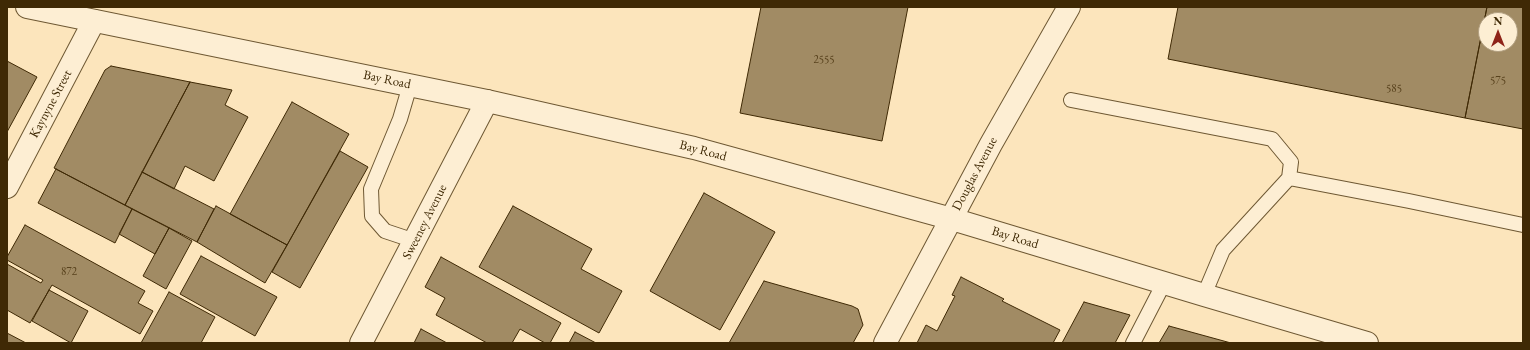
<!DOCTYPE html>
<html>
<head>
<meta charset="utf-8">
<style>
	body { margin:0 }
	#map { position:relative; width:1530px; height:350px; overflow:hidden; background:#fce5bc; font-family:"EB Garamond",serif }
	canvas { display:block }
	.frame { position:absolute; inset:0; border:8px solid #3f2905; pointer-events:none }
	.north { position:absolute; left:1478px; top:12px; width:40px; height:40px; box-sizing:border-box; background:#fdeed3; border:1px solid #b19f81; border-radius:50%; rotate:0deg; font-size:11px; font-weight:700; line-height:16px; text-align:center; color:#3f2905 }
	.north::after { content:''; display:block; margin:auto; width:14px; height:18px; background:#8f2418; clip-path:polygon(50% 0,100% 100%,50% 72%,0 100%) }
</style>
</head>
<body>
<div id="map">
<canvas width="1530" height="350"></canvas>
<div class="frame"></div>
<div class="north">N</div>
</div>
<script>
const c = document.querySelector('canvas').getContext('2d');
c.lineJoin = 'round';
function fillPath(path, color) {
  c.fillStyle = color;
  c.fill(path, 'evenodd');
}
function poly(rows) {
  const path = new Path2D();
  for (const r of rows) {
    path.moveTo(r[0], r[1]);
    for (let i = 2; i < r.length; i += 2) path.lineTo(r[i], r[i + 1]);
  }
  return path;
}
function stroke(path, color, width, dash) {
  c.strokeStyle = color;
  c.lineWidth = width;
  c.lineCap = dash ? 'butt' : 'round';
  c.setLineDash(dash || []);
  c.stroke(path);
}
function drawText(font, color, halo, rows, align = 'center') {
  c.font = font + ' "EB Garamond",serif';
  c.lineWidth = 3;
  c.setLineDash([]);
  c.textBaseline = 'middle';
  c.strokeStyle = halo;
  c.fillStyle = color;
  for (const [text, x, y, turn = 0] of rows) {
    c.save();
    c.translate(x, y);
    c.rotate((+turn || 0) * Math.PI / 180);
    c.textAlign = isNaN(turn) ? turn : align;
    if (halo) c.strokeText(text, 0, 0);
    c.fillText(text, 0, 0);
    c.restore();
  }
}
const building = poly([
	[761,7,908,7,882,141,740,113,761,7],
	[1178,7,1487,7,1465,118,1168,59,1178,7],
	[1487,7,1523,7,1523,129,1465,118,1487,7],
	[1486,20,1510,20,1510,44,1486,44,1486,20],
	[7,61,37,77,7,132,7,61],
	[111,66,190,82,125,205,54,168,105,70,111,66],
	[190,82,232,90,225,105,248,117,214,181,185,166,174,189,142,172,190,82],
	[292,102,349,134,287,245,230,214,292,102],
	[340,151,368,167,300,288,272,272,340,151],
	[56,169,132,209,115,243,38,203,56,169],
	[142,172,214,209,197,242,125,205,142,172],
	[704,193,775,232,720,330,650,291,704,193],
	[216,206,287,245,265,283,197,242,216,206],
	[513,206,592,249,581,269,622,291,599,333,479,267,513,206],
	[132,209,169,228,155,254,119,234,132,209],
	[25,225,145,291,138,303,153,311,140,334,52,285,30,323,7,310,7,264,41,283,43,280,7,260,7,257,25,225],
	[169,228,192,241,166,289,143,276,169,228],
	[201,256,277,297,255,336,180,294,201,256],
	[441,257,561,323,550,343,545,343,520,329,512,343,487,343,436,315,445,298,425,287,441,257],
	[961,277,1004,299,1002,301,1060,330,1053,343,917,343,926,325,937,331,955,296,952,295,961,277],
	[764,281,852,306,858,309,863,325,853,343,729,343,764,281],
	[49,290,88,311,71,343,32,321,49,290],
	[169,292,215,317,201,343,141,343,169,292],
	[1084,302,1130,315,1115,343,1062,343,1084,302],
	[1169,326,1231,343,1159,343,1169,326],
	[421,329,447,343,414,343,421,329],
	[575,332,596,343,569,343,575,332],
	[7,333,26,343,7,343,7,333]
]);
fillPath(building, '#a18b64');
stroke(building, '#3f2905', 1);
const service = poly([
	[410,85,400,119,371,189,372,216,385,231,415,241],
	[1071,100,1272,139,1291,162,1289,178,1223,250,1204,295],
	[1289,178,1409,201,1523,225],
	[1133,343,1164,283]
]);
const minor = poly([
	[7,187,94,21],
	[361,343,487,101]
]);
const tertiary = poly([
	[27,7,487,101,694,148,952,219,1204,295,1367,343],
	[885,343,991,144,1069,7]
]);
stroke(service, '#6e5833', 16);
stroke(minor, '#6e5833', 24);
stroke(tertiary, '#6e5833', 24);
stroke(service, '#fdeed3', 14);
stroke(minor, '#fdeed3', 22);
stroke(tertiary, '#fdeed3', 22);
drawText('11px', '#58421d', null, [
	["2555",824,60],
	["575",1498,81],
	["585",1394,89],
	["872",69,272]
]);
drawText('13px', '#3f2905', '#fdeed3', [
	["Bay Road",387,80,12],
	["Kaynyne Street",51,104,-62],
	["Bay Road",703,151,15],
	["Douglas Avenue",975,174,-62],
	["Sweeney Avenue",425,222,-63],
	["Bay Road",1015,238,17]
]);
</script>
</body>
</html>
